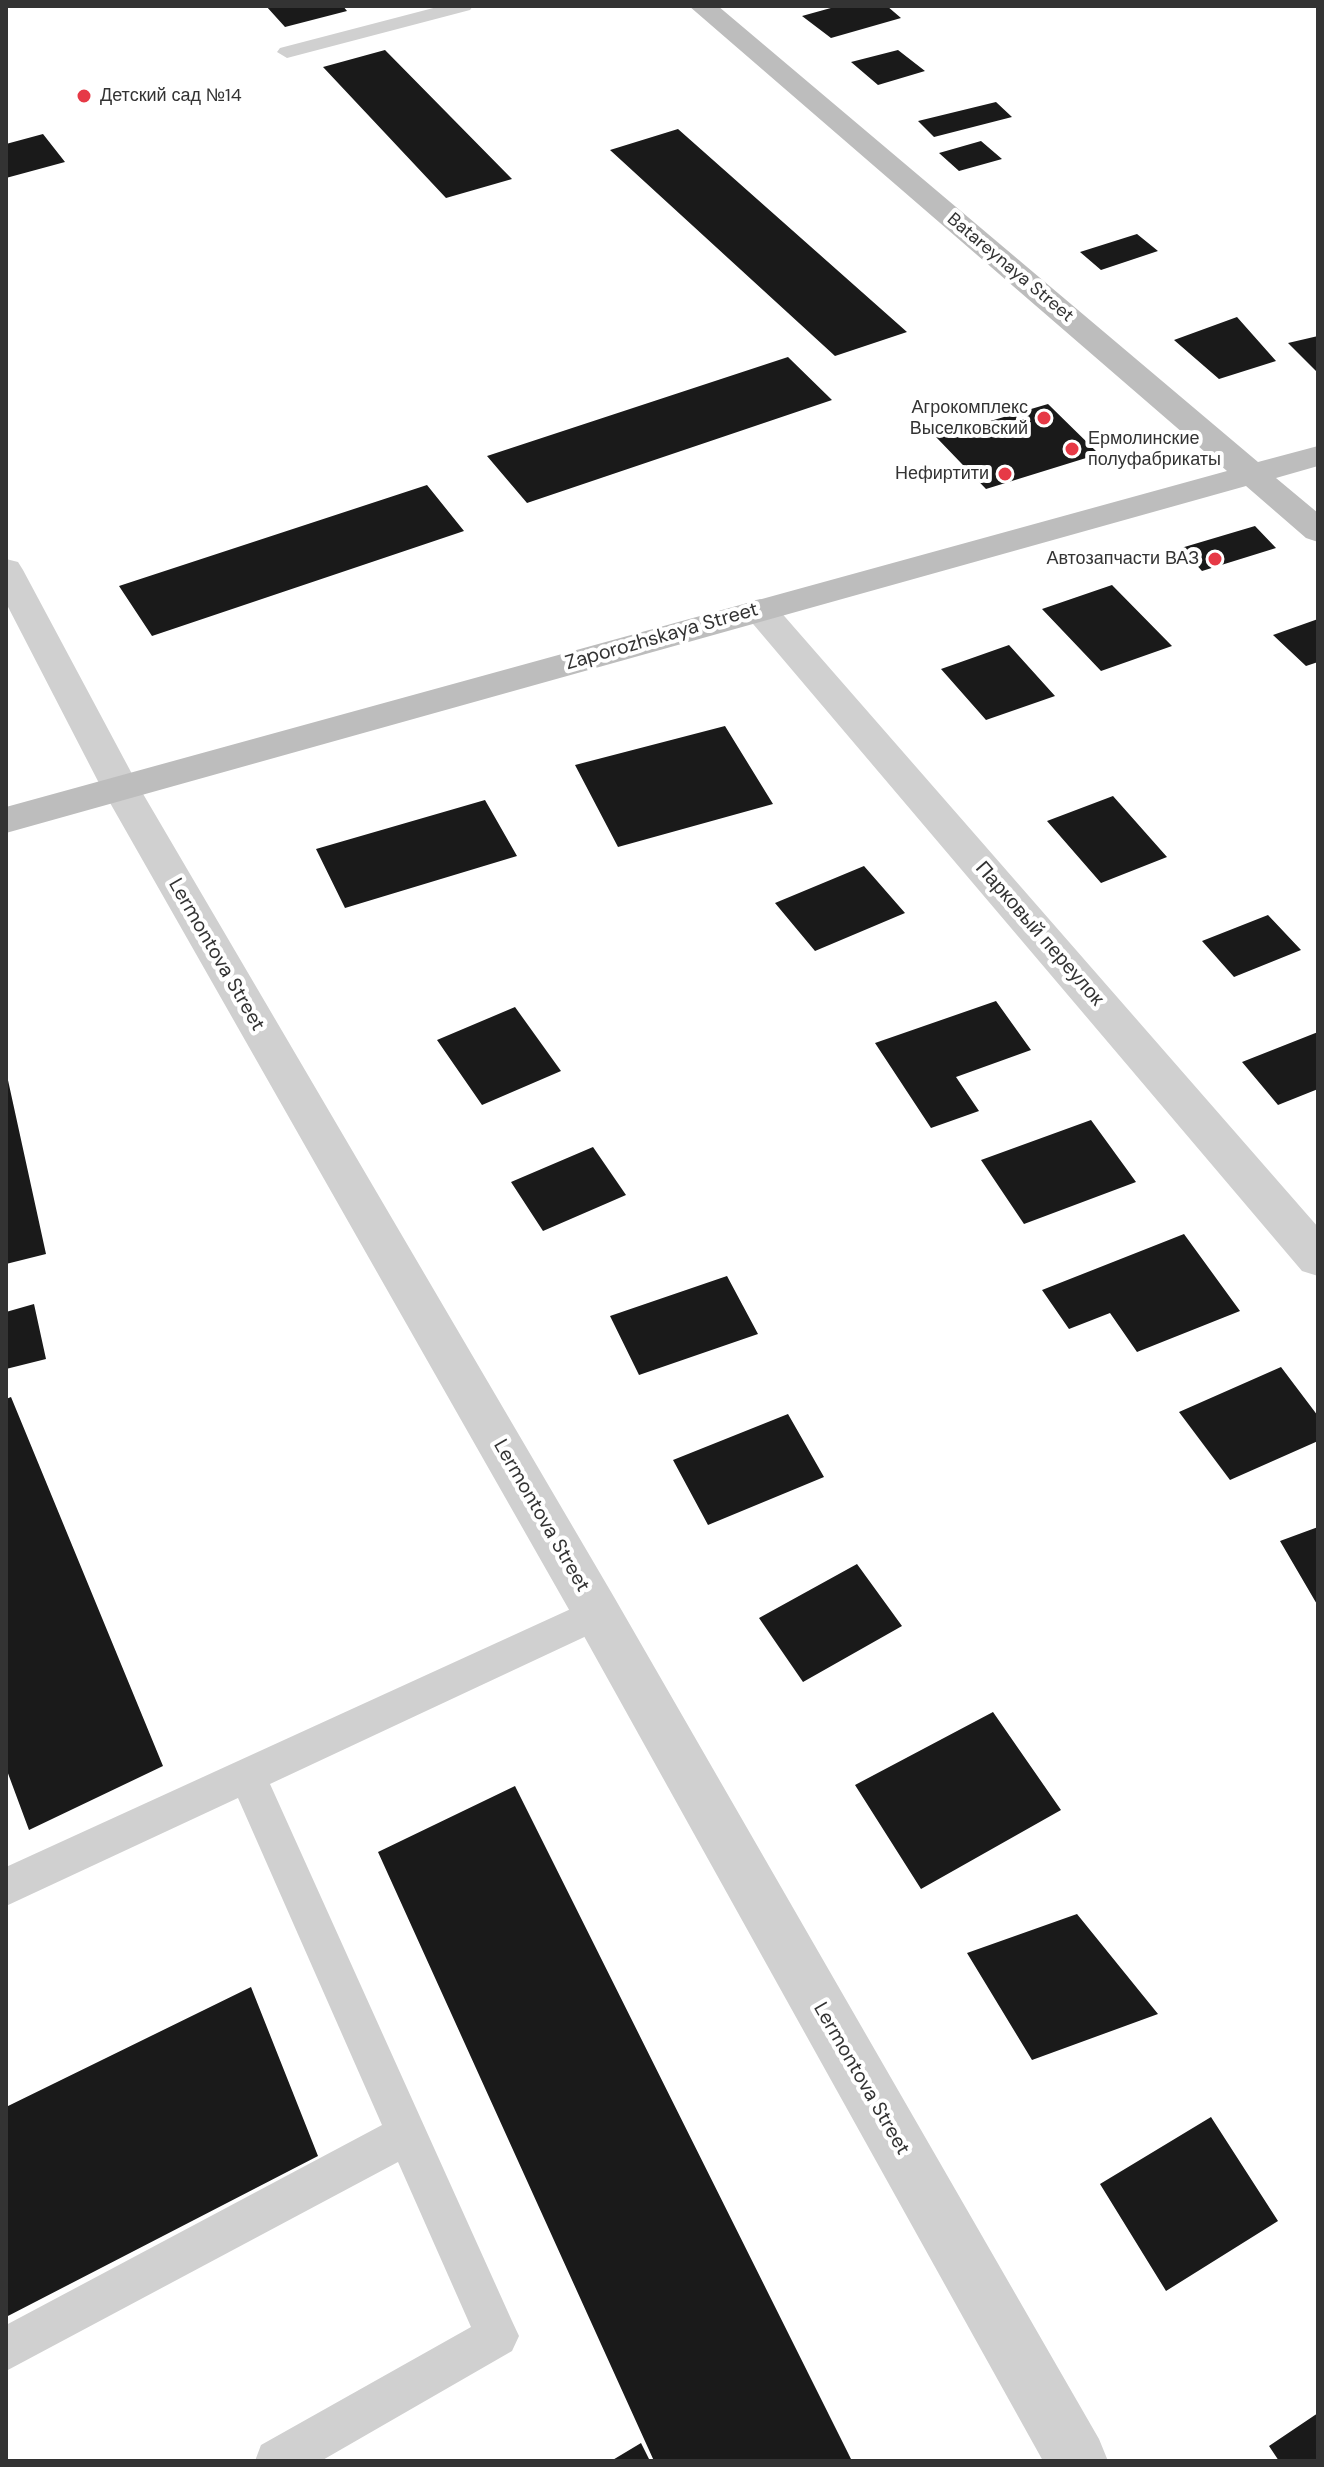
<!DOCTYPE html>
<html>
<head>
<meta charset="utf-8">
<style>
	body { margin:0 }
	#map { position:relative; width:1324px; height:2467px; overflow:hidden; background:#fff; font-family:"DM Sans",sans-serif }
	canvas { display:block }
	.frame { position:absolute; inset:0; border:8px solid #333; pointer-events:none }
</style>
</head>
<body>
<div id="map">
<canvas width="1324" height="2467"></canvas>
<div class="frame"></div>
</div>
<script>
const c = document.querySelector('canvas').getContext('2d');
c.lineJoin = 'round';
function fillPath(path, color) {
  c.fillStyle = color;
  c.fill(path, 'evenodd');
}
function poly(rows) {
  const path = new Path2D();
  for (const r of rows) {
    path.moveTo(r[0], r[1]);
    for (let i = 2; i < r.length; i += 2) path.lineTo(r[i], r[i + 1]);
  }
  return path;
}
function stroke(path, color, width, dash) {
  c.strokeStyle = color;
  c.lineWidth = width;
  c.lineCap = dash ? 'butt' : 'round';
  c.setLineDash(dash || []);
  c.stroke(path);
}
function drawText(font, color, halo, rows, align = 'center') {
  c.font = font + ' "DM Sans",sans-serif';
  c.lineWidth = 8;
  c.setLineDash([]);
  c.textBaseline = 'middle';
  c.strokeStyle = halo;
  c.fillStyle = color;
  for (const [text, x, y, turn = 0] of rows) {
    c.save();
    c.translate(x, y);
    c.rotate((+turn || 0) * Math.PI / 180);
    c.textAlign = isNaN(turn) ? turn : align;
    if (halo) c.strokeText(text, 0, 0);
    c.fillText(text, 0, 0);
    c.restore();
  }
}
fillPath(poly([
	[266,6,343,6,347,11,285,27],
	[838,6,887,6,901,18,831,38,802,16],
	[385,50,512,179,446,198,323,67],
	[898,50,925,71,878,85,851,62],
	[996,102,1012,117,934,137,918,121],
	[678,129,907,332,835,356,610,150],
	[43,134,65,162,6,178,6,144],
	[981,141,1002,159,959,171,939,153],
	[1137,234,1158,251,1101,270,1080,252],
	[1237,317,1276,361,1219,379,1174,340],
	[1318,336,1318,373,1288,343],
	[788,357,832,400,527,503,487,456],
	[1048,404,1099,454,986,489,936,437],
	[427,485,464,531,152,636,119,586],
	[1255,526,1276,548,1202,571,1181,548],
	[1112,585,1172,646,1101,671,1042,609],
	[1318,619,1318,662,1306,666,1273,635],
	[1009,645,1055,696,986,720,941,669],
	[725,726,773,804,618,847,575,765],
	[1113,796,1167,857,1101,883,1047,821],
	[485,800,517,856,345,908,316,849],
	[864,866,905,913,815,951,775,903],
	[1268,915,1301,950,1234,977,1202,941],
	[996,1001,1031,1050,956,1077,979,1111,931,1128,875,1043],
	[515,1007,561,1071,482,1105,437,1040],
	[1318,1032,1318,1089,1278,1105,1242,1062],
	[6,1071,46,1254,6,1264],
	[1091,1120,1136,1182,1024,1224,981,1160],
	[593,1147,626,1195,543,1231,511,1182],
	[1184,1234,1240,1311,1137,1352,1110,1313,1069,1329,1042,1290],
	[727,1276,758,1334,639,1375,610,1316],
	[34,1304,46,1359,6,1369,6,1312],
	[1281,1367,1318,1416,1318,1441,1230,1480,1179,1412],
	[11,1397,163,1766,29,1830,6,1768,6,1399],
	[788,1414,824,1477,708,1525,673,1460],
	[1318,1527,1318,1606,1280,1541],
	[857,1564,902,1626,803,1682,759,1618],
	[993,1712,1061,1810,921,1889,855,1785],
	[515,1786,852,2461,654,2461,378,1852],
	[1077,1914,1158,2014,1032,2060,967,1953],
	[251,1987,318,2156,6,2317,6,2107],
	[1211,2117,1278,2221,1166,2291,1100,2184],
	[1318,2413,1318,2461,1279,2461,1269,2446],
	[641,2443,650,2461,611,2461]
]), '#1a1a1a');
fillPath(poly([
	[441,6,473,6,470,10,287,58,277,52,280,48,441,6],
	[597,1597,610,1601,615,1613,610,1625,270,1784,512,2321,519,2336,512,2351,321,2461,255,2461,261,2445,471,2327,398,2162,6,2371,6,2325,382,2125,238,1798,6,1906,6,1867,597,1597]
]), '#d0d0d0');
fillPath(poly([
	[6,559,18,562,23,570,139,787,614,1597,1099,2439,1108,2461,1043,2461,580,1629,101,787,6,603,6,559],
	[760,599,772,602,1318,1227,1318,1276,1302,1271,748,618,742,610,748,602,760,599]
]), '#d0d0d0');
fillPath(poly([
	[689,6,718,6,1258,462,1318,446,1318,466,1276,478,1318,513,1318,542,1306,538,1246,486,6,833,6,807,1227,471,689,6]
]), '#bdbdbd');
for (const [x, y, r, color] of [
	[84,96,8,"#e63946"],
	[1044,418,8,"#e63946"],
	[1072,449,8,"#e63946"],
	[1005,474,8,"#e63946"],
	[1215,559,8,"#e63946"]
]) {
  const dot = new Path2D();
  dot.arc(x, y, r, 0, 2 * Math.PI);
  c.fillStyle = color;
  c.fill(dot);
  stroke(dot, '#fff', 3);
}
drawText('18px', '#333', '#fff', [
	["Детский сад №14",100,96,"left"],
	["Агрокомплекс",1028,408],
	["Выселковский",1028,429],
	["Ермолинские",1088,439,"left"],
	["полуфабрикаты",1088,460,"left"],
	["Нефиртити",989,474],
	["Автозапчасти ВАЗ",1199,559]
], 'right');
drawText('18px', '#333', '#fff', [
	["Batareynaya Street",1010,268,40]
]);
drawText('20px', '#333', '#fff', [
	["Zaporozhskaya Street",662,637,-16],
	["Парковый переулок",1039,934,49],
	["Lermontova Street",216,955,60],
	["Lermontova Street",541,1516,60],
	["Lermontova Street",861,2079,60]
]);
</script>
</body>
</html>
